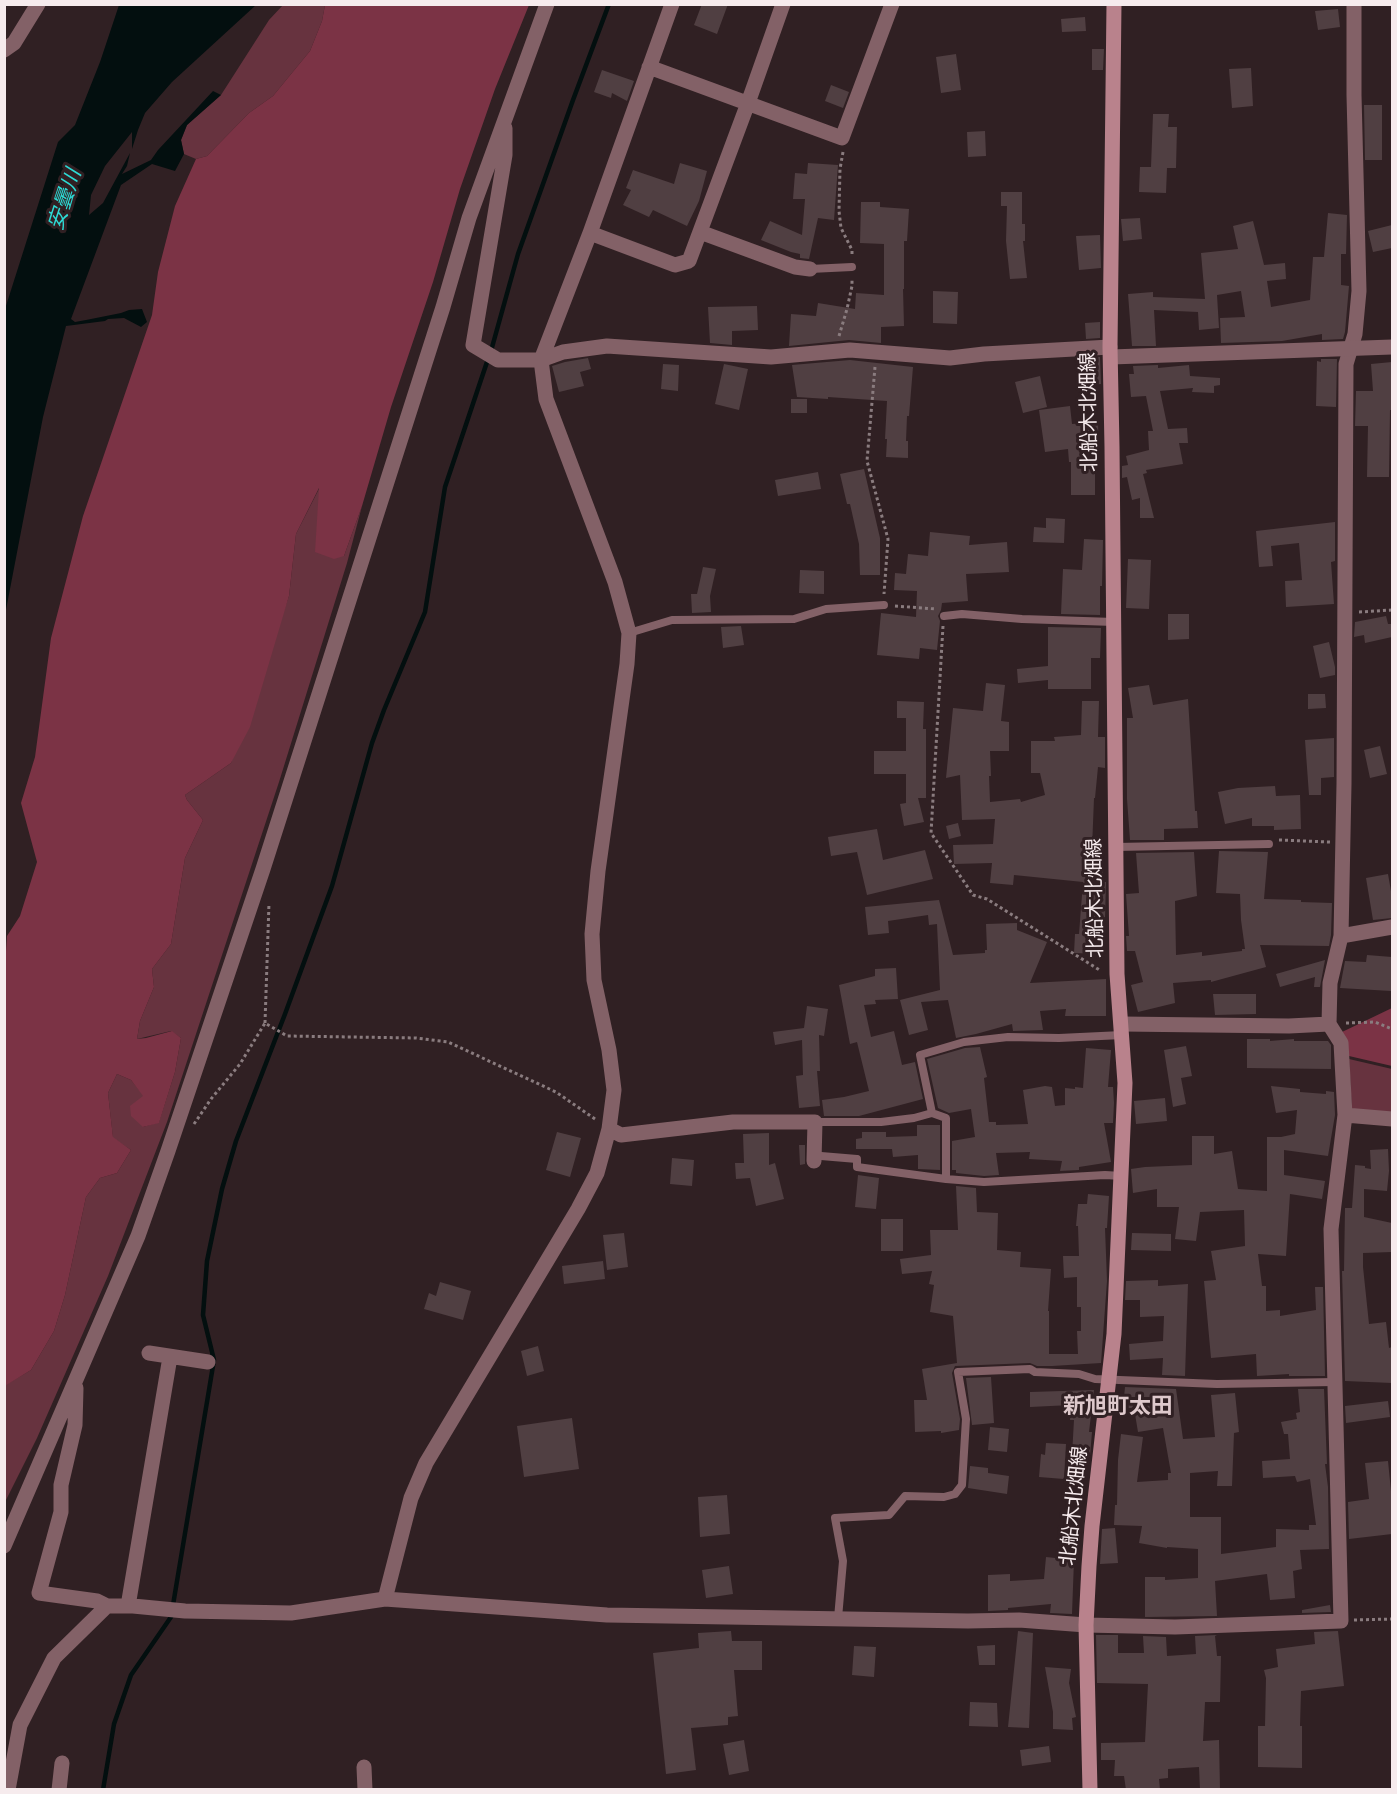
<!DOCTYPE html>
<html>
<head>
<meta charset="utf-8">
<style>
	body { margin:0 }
	#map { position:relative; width:1397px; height:1794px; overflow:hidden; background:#302023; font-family:"Sofia Sans Condensed",sans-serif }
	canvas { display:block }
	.frame { position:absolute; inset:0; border:6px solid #f6ebed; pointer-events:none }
</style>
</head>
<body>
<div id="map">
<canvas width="1397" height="1794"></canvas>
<div class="frame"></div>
</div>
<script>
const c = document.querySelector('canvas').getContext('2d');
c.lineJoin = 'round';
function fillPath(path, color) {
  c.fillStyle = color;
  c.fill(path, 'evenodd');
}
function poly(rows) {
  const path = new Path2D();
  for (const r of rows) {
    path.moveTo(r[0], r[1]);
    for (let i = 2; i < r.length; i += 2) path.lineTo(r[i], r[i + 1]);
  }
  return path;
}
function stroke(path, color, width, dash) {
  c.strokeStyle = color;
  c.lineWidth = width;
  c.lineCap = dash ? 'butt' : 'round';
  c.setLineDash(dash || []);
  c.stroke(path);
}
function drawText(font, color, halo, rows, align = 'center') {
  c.font = font + ' "Sofia Sans Condensed","Noto Sans JP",sans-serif';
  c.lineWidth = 6;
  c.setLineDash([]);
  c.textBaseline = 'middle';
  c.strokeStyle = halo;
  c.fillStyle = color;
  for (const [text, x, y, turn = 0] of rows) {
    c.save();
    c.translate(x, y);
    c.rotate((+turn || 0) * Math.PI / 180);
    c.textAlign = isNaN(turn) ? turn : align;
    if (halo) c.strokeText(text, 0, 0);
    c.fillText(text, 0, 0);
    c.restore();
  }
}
fillPath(poly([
	[283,5,325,5,322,21,310,51,273,96,249,113,207,156,196,159,184,154,181,140,187,125,221,95,269,20],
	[320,487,320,503,344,556,362,506,347,563,279,782,167,1122,108,1276,37,1438,5,1502,4,1386,31,1370,54,1331,65,1295,86,1197,100,1178,117,1173,131,1150,113,1138,108,1093,117,1074,131,1080,144,1096,143,1127,159,1122,175,1072,181,1038,171,1031,137,1039,140,1021,154,987,152,969,171,944,185,858,203,820,187,800,185,795,231,763,289,596,296,534],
	[1349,1059,1392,1069,1392,1113,1352,1111]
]), '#67333f');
fillPath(poly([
	[325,5,529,5,495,89,460,189,433,282,391,407,362,506,344,556,334,559,315,552,319,488,296,534,289,596,250,727,231,763,185,795,187,800,203,820,185,858,171,944,152,969,154,987,140,1021,137,1039,146,1038,172,1031,181,1038,175,1072,159,1123,143,1127,131,1116,130,1106,143,1096,131,1080,117,1074,108,1093,113,1137,131,1150,117,1173,100,1178,86,1197,65,1295,54,1331,31,1370,5,1386,4,981,7,936,20,916,37,862,21,803,35,757,51,638,83,516,152,315,158,272,175,206,196,159,207,156,249,113,273,96,310,51,322,21],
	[1392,1008,1392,1066,1349,1056,1342,1032]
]), '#7b3345');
fillPath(poly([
	[119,5,256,5,172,82,145,113,138,130,132,149,132,132,105,166,91,195,89,215,103,203,130,153,127,166,122,174,151,160,158,150,213,91,221,95,187,125,181,140,184,154,175,171,152,164,121,185,71,319,75,322,86,320,121,313,129,310,142,309,147,322,141,327,124,318,108,319,105,321,66,326,43,417,5,615,5,309,58,142,75,125,100,62]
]), '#030f0f');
stroke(poly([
	[491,351,518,254,573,100,609,4],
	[103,1790,114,1724,131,1675,171,1617,214,1360,203,1315,207,1261,222,1189,236,1141,285,1014,332,886,372,743,384,710,425,612,445,487,488,359]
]), '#030f0f', 4.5);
fillPath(poly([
	[702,4,728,4,717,34,694,25],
	[1338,9,1340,27,1318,30,1315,11],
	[1085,17,1086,31,1062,32,1061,19],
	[1092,49,1104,49,1103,70,1092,70],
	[956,54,961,90,941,93,936,57],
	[1251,68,1253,106,1232,108,1229,69],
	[602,70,634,81,627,101,612,93,611,98,594,92],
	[831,85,849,92,843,108,825,101],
	[1364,105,1382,105,1382,160,1365,160],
	[1153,114,1169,114,1168,127,1177,127,1176,168,1167,168,1166,193,1139,192,1140,167,1151,167],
	[985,131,986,156,968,157,967,132],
	[680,163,707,171,699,201,687,226,653,210,649,217,623,205,631,190,626,188,633,170,674,184],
	[808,163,838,165,834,220,818,218,809,259,800,258,800,254,791,252,761,240,770,221,802,235,805,199,793,199,795,173,807,174],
	[1001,192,1022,192,1022,224,1025,224,1025,241,1023,241,1027,278,1010,279,1006,241,1007,206,1001,206],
	[861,202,880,202,880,207,909,209,907,241,904,241,904,289,903,289,904,326,881,327,881,343,849,340,789,346,791,314,816,316,818,303,855,309,856,293,884,295,884,244,860,243],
	[1328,213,1347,215,1346,254,1341,254,1341,285,1349,286,1345,332,1343,339,1322,340,1322,334,1282,341,1221,343,1220,318,1245,317,1241,291,1217,295,1219,328,1199,330,1198,312,1154,310,1156,346,1132,346,1128,294,1153,292,1153,297,1205,299,1201,253,1238,249,1233,226,1253,221,1264,265,1285,263,1286,279,1267,281,1271,307,1310,300,1313,257,1324,257],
	[1140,218,1142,239,1123,241,1121,219],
	[1392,225,1392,248,1373,252,1368,231],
	[1100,235,1101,268,1079,270,1076,236],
	[933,291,958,292,957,324,933,323],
	[757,306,758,330,732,331,732,345,710,343,708,307],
	[1100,322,1100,338,1086,339,1085,323],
	[1100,357,1101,384,1086,385,1085,358],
	[588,358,591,369,580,372,584,386,559,392,552,366,565,362],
	[1321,359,1337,359,1336,407,1316,406,1317,361,1321,362],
	[850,360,913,367,909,416,907,416,906,441,908,441,908,458,886,457,887,439,885,439,887,401,828,397,828,399,797,397,792,365],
	[1392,362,1392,410,1390,410,1389,477,1367,477,1368,426,1355,426,1356,391,1373,391,1371,364],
	[663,364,679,365,678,391,661,389],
	[724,364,748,369,739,410,715,404],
	[1158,365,1158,368,1189,365,1190,376,1220,378,1220,385,1214,386,1214,393,1192,392,1193,388,1160,391,1168,429,1187,428,1188,443,1179,443,1183,464,1146,470,1147,473,1143,474,1154,518,1140,518,1140,498,1132,500,1127,477,1122,478,1122,466,1128,465,1126,456,1149,450,1148,431,1153,431,1146,396,1131,397,1129,374,1134,374,1133,366],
	[1040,376,1047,407,1023,413,1015,382],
	[791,399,807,399,807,413,791,413],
	[1070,406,1072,424,1098,422,1099,461,1095,461,1095,495,1071,495,1071,462,1069,462,1068,449,1045,452,1039,410],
	[864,469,880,538,880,575,860,575,859,544,850,504,847,504,840,474],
	[818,472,821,489,778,496,775,480],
	[1046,518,1065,519,1064,543,1033,542,1034,527,1046,528],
	[1335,522,1335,561,1331,562,1334,604,1286,607,1285,581,1302,580,1299,543,1271,546,1273,566,1259,567,1256,531],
	[930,532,970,536,969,545,1007,542,1009,572,966,574,968,601,942,603,941,610,938,616,940,621,937,650,920,648,919,659,877,655,881,613,916,617,917,591,894,590,895,573,906,574,908,554,928,556],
	[1084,539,1103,540,1102,586,1100,586,1100,615,1061,614,1063,569,1082,570],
	[1128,559,1151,560,1149,609,1126,608],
	[703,567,716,569,710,596,711,612,692,613,691,594,697,594],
	[800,570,824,571,824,594,799,593],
	[1168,614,1189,614,1189,639,1168,640],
	[1386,616,1388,624,1392,624,1392,637,1365,643,1364,635,1354,637,1355,622],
	[741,626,744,645,723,648,721,627],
	[1048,627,1101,628,1100,658,1091,658,1091,689,1048,689,1048,680,1018,683,1017,669,1048,666],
	[1329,642,1335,667,1335,675,1320,678,1313,646],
	[986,683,1005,685,1001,721,1009,722,1009,751,990,751,991,776,989,776,990,802,1020,799,1021,802,1045,795,1040,773,1031,773,1031,741,1055,741,1054,737,1081,735,1082,701,1099,701,1098,737,1105,737,1105,768,1098,767,1095,798,1094,798,1092,849,1102,849,1103,882,1106,882,1104,954,1074,953,1075,934,1079,934,1083,882,1014,875,1013,885,990,883,992,863,954,864,953,845,993,844,995,819,962,820,960,775,946,778,953,708,983,711],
	[1149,685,1153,705,1188,699,1195,811,1197,811,1198,828,1164,829,1164,840,1130,840,1127,799,1127,718,1133,718,1128,688],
	[1308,694,1325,694,1326,708,1308,709],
	[897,701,924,702,923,729,926,729,926,798,918,798,924,822,904,826,900,804,906,803,906,774,874,774,874,751,906,751,906,718,897,718],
	[1334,738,1334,777,1321,778,1321,795,1309,795,1305,740],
	[1380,746,1387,774,1370,778,1364,750],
	[1275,786,1276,796,1300,795,1301,829,1274,830,1274,826,1252,826,1252,818,1225,824,1218,792,1238,788],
	[958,823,961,836,949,839,946,826],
	[877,829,883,860,925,850,933,879,867,895,857,852,831,856,828,837],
	[1219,851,1268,852,1264,899,1301,900,1301,902,1332,903,1331,935,1329,946,1260,945,1266,967,1211,982,1211,980,1173,983,1175,1003,1138,1012,1131,985,1143,982,1135,951,1127,951,1126,936,1129,936,1126,894,1139,893,1136,853,1194,852,1197,896,1175,901,1176,955,1202,952,1202,956,1242,951,1242,949,1245,949,1241,920,1240,894,1216,893],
	[1388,874,1392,897,1392,918,1373,920,1366,878],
	[939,900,953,955,985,953,985,950,987,950,986,924,1017,923,1017,930,1047,942,1030,983,1106,979,1106,1016,1065,1016,1066,1009,1040,1011,1043,1030,1013,1031,1012,1024,976,1034,956,1038,948,1000,921,1002,928,1030,909,1035,900,1000,940,990,937,924,929,925,928,915,888,921,889,933,868,935,865,907],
	[1367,955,1392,957,1391,991,1340,988,1345,961,1366,962],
	[1325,960,1320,987,1314,987,1315,977,1280,987,1276,974],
	[896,968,898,999,875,1000,876,1004,864,1005,871,1037,894,1031,902,1065,915,1062,923,1099,859,1116,824,1116,822,1100,844,1097,869,1091,857,1042,850,1044,839,985,875,976,875,969],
	[1213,994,1256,994,1256,1014,1215,1015],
	[807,1006,828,1009,824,1036,819,1035,820,1071,817,1071,820,1106,799,1108,796,1076,803,1075,802,1040,775,1045,773,1032,804,1028],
	[1247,1039,1270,1039,1270,1041,1294,1039,1294,1041,1328,1041,1331,1045,1331,1069,1247,1068],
	[1186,1046,1192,1076,1181,1078,1186,1104,1173,1107,1164,1050],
	[980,1047,987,1077,984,1078,989,1122,996,1122,996,1125,1028,1124,1023,1090,1045,1086,1052,1087,1055,1106,1065,1105,1065,1088,1075,1089,1075,1087,1083,1088,1086,1048,1111,1050,1108,1087,1113,1087,1114,1103,1113,1123,1104,1123,1111,1162,1079,1167,1079,1170,1060,1171,1062,1161,1029,1159,1030,1152,996,1153,999,1175,984,1176,956,1173,956,1170,952,1170,952,1141,975,1137,971,1109,949,1113,938,1108,927,1059,965,1048],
	[1271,1086,1300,1089,1300,1092,1326,1094,1326,1091,1334,1092,1335,1115,1328,1156,1284,1150,1284,1175,1325,1181,1322,1199,1290,1194,1286,1256,1258,1254,1262,1286,1266,1286,1266,1311,1280,1310,1280,1316,1316,1310,1315,1287,1323,1287,1325,1376,1289,1376,1289,1374,1257,1376,1256,1354,1211,1358,1204,1281,1216,1280,1211,1251,1245,1246,1244,1210,1200,1212,1196,1241,1175,1239,1179,1207,1157,1207,1157,1189,1133,1193,1131,1169,1145,1167,1192,1165,1192,1136,1214,1136,1214,1154,1232,1151,1238,1189,1267,1191,1267,1137,1281,1137,1295,1134,1297,1110,1276,1113],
	[1165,1098,1167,1121,1136,1124,1134,1101],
	[917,1125,940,1125,940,1170,918,1169,918,1155,893,1157,892,1149,856,1149,856,1139,862,1138,862,1132,886,1132,886,1137,917,1136],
	[557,1132,581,1138,570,1177,546,1170],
	[769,1133,769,1165,775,1163,784,1199,756,1206,750,1178,736,1179,735,1163,744,1163,743,1134],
	[799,1145,805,1145,805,1164,800,1165],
	[1388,1149,1389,1171,1387,1191,1364,1189,1364,1217,1392,1223,1392,1252,1363,1253,1363,1267,1369,1324,1386,1322,1389,1348,1392,1347,1392,1383,1345,1381,1342,1271,1344,1271,1345,1208,1352,1208,1355,1165,1365,1166,1365,1168,1371,1169,1370,1150],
	[672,1158,694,1160,692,1186,670,1184],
	[858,1175,879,1178,876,1209,855,1207],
	[956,1186,976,1188,977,1212,998,1213,997,1250,1021,1252,1020,1267,1051,1269,1048,1311,1049,1311,1049,1354,1078,1354,1077,1331,1081,1331,1081,1307,1077,1307,1077,1277,1064,1278,1063,1256,1079,1256,1078,1226,1076,1226,1078,1204,1087,1204,1088,1194,1109,1196,1107,1228,1105,1228,1107,1281,1101,1363,1052,1366,1037,1366,1030,1363,955,1366,952,1373,960,1419,959,1430,941,1433,941,1431,915,1432,914,1400,927,1400,922,1369,957,1363,953,1316,930,1312,934,1285,929,1284,932,1271,902,1274,900,1259,931,1255,930,1230,958,1230],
	[881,1219,903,1219,903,1251,881,1251],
	[624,1233,628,1267,607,1270,603,1235],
	[1132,1233,1171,1234,1171,1251,1131,1250],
	[603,1261,605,1279,564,1284,562,1266],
	[1158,1280,1158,1286,1188,1284,1185,1376,1162,1375,1163,1358,1130,1360,1129,1344,1163,1341,1164,1316,1140,1317,1140,1300,1125,1300,1126,1281],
	[440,1282,471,1291,463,1320,424,1309,429,1293,436,1296],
	[538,1346,544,1371,527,1376,521,1351],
	[991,1377,994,1423,972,1425,966,1378],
	[1125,1387,1176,1389,1183,1439,1215,1437,1211,1395,1235,1393,1239,1432,1234,1433,1232,1486,1217,1486,1218,1471,1190,1473,1190,1517,1221,1517,1221,1554,1276,1547,1276,1529,1309,1530,1309,1525,1316,1525,1310,1479,1297,1482,1295,1476,1263,1478,1262,1461,1290,1459,1288,1434,1284,1434,1281,1422,1297,1419,1296,1413,1300,1412,1298,1389,1324,1389,1327,1464,1325,1464,1328,1487,1329,1549,1300,1550,1302,1569,1293,1571,1295,1598,1270,1600,1267,1574,1215,1581,1217,1616,1145,1617,1145,1577,1165,1577,1165,1580,1198,1578,1198,1549,1167,1547,1167,1548,1139,1543,1142,1526,1114,1525,1115,1505,1117,1505,1118,1460,1121,1434,1143,1437,1137,1482,1168,1480,1168,1473,1171,1473,1163,1428,1138,1432,1134,1408,1123,1408],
	[1094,1390,1089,1432,1092,1432,1090,1456,1072,1455,1074,1420,1070,1420,1071,1405,1030,1407,1030,1392],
	[1388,1401,1390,1417,1346,1423,1345,1406],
	[572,1418,579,1469,524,1477,517,1426],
	[990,1427,1009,1429,1007,1452,988,1450],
	[1046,1443,1066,1444,1064,1479,1039,1477,1041,1454,1045,1455],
	[1388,1461,1392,1501,1392,1534,1349,1539,1348,1502,1369,1499,1365,1463],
	[970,1466,988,1468,988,1473,1009,1476,1007,1494,968,1488],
	[727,1495,730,1534,700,1537,698,1497],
	[1115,1528,1118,1563,1100,1564,1102,1529],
	[1046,1557,1074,1560,1072,1614,1050,1613,1051,1604,1008,1608,1008,1610,988,1611,988,1575,1010,1574,1010,1581,1044,1579],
	[729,1566,733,1594,706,1598,702,1570],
	[1330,1605,1331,1612,1302,1613,1302,1610],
	[731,1631,732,1641,762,1641,762,1670,734,1670,738,1716,728,1717,728,1725,691,1728,696,1770,666,1774,653,1653,699,1648,698,1633],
	[1018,1631,1033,1633,1029,1728,1008,1727],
	[1338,1631,1344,1686,1301,1691,1300,1726,1302,1726,1302,1768,1258,1767,1258,1726,1265,1726,1266,1678,1264,1670,1278,1667,1276,1649,1315,1644,1314,1632],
	[1096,1635,1118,1635,1118,1653,1144,1653,1143,1636,1166,1637,1167,1656,1196,1654,1195,1636,1217,1635,1215,1636,1217,1656,1221,1656,1220,1702,1205,1702,1203,1741,1219,1740,1220,1790,1200,1790,1199,1767,1168,1769,1168,1778,1159,1779,1160,1790,1126,1790,1124,1776,1114,1776,1115,1760,1101,1760,1101,1743,1145,1742,1148,1684,1097,1683],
	[995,1645,995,1665,979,1665,977,1646],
	[854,1646,876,1647,874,1677,852,1675],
	[1045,1667,1071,1669,1069,1683,1076,1717,1072,1718,1073,1730,1053,1729,1053,1712],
	[970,1702,997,1703,998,1727,969,1726],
	[744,1740,749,1771,729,1775,723,1744],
	[1049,1746,1051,1762,1022,1766,1020,1750]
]), '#503f42');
stroke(poly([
	[843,152,840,169,839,211,841,228,852,250,852,256],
	[839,336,847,309,852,286,852,278],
	[875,367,867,461,888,539,884,594],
	[895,606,936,609],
	[1359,612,1392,610],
	[943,626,931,833,973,895,987,899,1101,971],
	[1279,840,1330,842],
	[265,1023,269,903],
	[1346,1023,1375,1022,1392,1029],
	[194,1124,211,1099,240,1064,265,1023,287,1036,416,1038,448,1042,556,1092,595,1119],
	[1354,1620,1392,1619]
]), '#8a7c7f', 3, [3, 3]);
stroke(poly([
	[810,269,852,267],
	[944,616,962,614,1022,619,1114,622],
	[629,633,672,620,794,619,826,609,884,605],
	[1116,847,1269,844],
	[932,1113,920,1055,964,1042,1008,1037,1059,1038,1122,1035],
	[815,1122,881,1122,914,1118,932,1113,946,1118,946,1179,984,1182,1105,1175,1122,1176],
	[821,1156,857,1159,857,1167,946,1179],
	[838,1618,843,1561,835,1518,889,1515,905,1496,944,1497,955,1494,962,1485,966,1419,958,1372,1030,1369,1035,1372,1079,1374,1095,1379,1217,1384,1335,1382]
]), '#836167', 8);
stroke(poly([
	[4,50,14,43,38,4],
	[649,67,842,138,892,4],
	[505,128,505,155,473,345,498,360,541,360,563,352,607,346,771,357,850,350,950,358,984,354,1110,347],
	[700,232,795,267,810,269],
	[590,233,675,265,689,261,748,103,783,4],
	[1341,936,1392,927],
	[1122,1024,1289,1026,1329,1024],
	[1345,1115,1392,1119],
	[609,1129,621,1135,733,1122,815,1122,814,1161],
	[149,1353,208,1362],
	[76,1388,75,1425,61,1485,61,1512,39,1593,97,1601,107,1606],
	[4,1546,138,1236,168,1151,263,869,443,307,469,218,547,4],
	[385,1599,411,1498,426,1463,578,1209,597,1173,609,1129,614,1090,609,1050,594,980,592,934,598,871,627,664,629,633,615,582,546,399,541,360,590,233,672,4],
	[128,1606,170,1357],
	[364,1767,365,1790],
	[8,1790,20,1725,54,1658,107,1606,133,1606,185,1611,291,1613,385,1599,607,1615,968,1621,1019,1620,1086,1625,1175,1627,1341,1621,1331,1229,1345,1115,1341,1043,1329,1024,1330,983,1341,936,1344,784,1346,364,1355,334,1359,291,1354,95,1354,4],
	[59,1790,62,1763]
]), '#836167', 15);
stroke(poly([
	[1111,357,1392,347]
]), '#836167', 15);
stroke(poly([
	[1090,1790,1086,1625,1089,1566,1092,1526,1114,1334,1125,1083,1117,974,1112,447,1110,347,1114,4]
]), '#b9828c', 15);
drawText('20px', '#f6ebed', '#302023', [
	["北船木北畑線",1090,412,-91],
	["北船木北畑線",1096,898,-91],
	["北船木北畑線",1075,1506,-84]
]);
drawText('italic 21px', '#2ddbd5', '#302023', [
	["安曇川",66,200,-72]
]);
drawText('bold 22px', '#dec9cc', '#302023', [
	["新旭町太田",1118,1407]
]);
</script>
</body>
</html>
